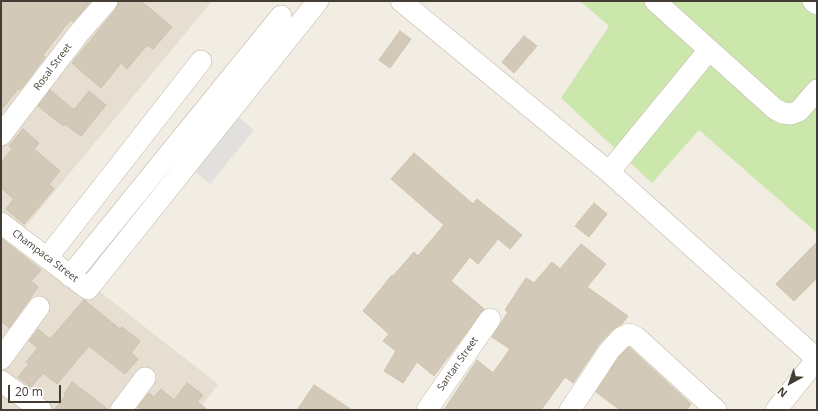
<!DOCTYPE html>
<html>
<head>
<meta charset="utf-8">
<style>
	body { margin:0 }
	#map { position:relative; width:818px; height:411px; overflow:hidden; background:#f2ede3; font-family:"Open Sans",sans-serif }
	canvas { display:block }
	.frame { position:absolute; inset:0; border:2px solid #433d33; pointer-events:none }
	.north { position:absolute; left:770px; top:363px; width:40px; height:40px; -webkit-text-stroke:3px #fff; paint-order:stroke; rotate:220deg; font-size:11px; font-weight:700; line-height:16px; text-align:center; color:#433d33 }
	.north::after { content:''; display:block; margin:auto; width:14px; height:18px; background:#433d33; clip-path:polygon(50% 0,100% 100%,50% 72%,0 100%) }
	.scale { position:absolute; left:8px; top:385px; width:53px; height:18px; box-sizing:border-box; border:2px solid #433d33; border-top:0; padding-left:5px; font-size:12px; line-height:14px; white-space:nowrap; color:#433d33; -webkit-text-stroke:3px #fff; paint-order:stroke }
</style>
</head>
<body>
<div id="map">
<canvas width="818" height="411"></canvas>
<div class="frame"></div>
<div class="north">N</div>
<div class="scale">20 m</div>
</div>
<script>
const c = document.querySelector('canvas').getContext('2d');
c.lineJoin = 'round';
function fillPath(path, color) {
  c.fillStyle = color;
  c.fill(path, 'evenodd');
}
function poly(rows) {
  const path = new Path2D();
  for (const r of rows) {
    path.moveTo(r[0], r[1]);
    for (let i = 2; i < r.length; i += 2) path.lineTo(r[i], r[i + 1]);
  }
  return path;
}
function stroke(path, color, width, dash) {
  c.strokeStyle = color;
  c.lineWidth = width;
  c.lineCap = dash ? 'butt' : 'round';
  c.setLineDash(dash || []);
  c.stroke(path);
}
function drawText(font, color, halo, rows, align = 'center') {
  c.font = font + ' "Open Sans",sans-serif';
  c.lineWidth = 3;
  c.setLineDash([]);
  c.textBaseline = 'middle';
  c.strokeStyle = halo;
  c.fillStyle = color;
  for (const [text, x, y, turn = 0] of rows) {
    c.save();
    c.translate(x, y);
    c.rotate((+turn || 0) * Math.PI / 180);
    c.textAlign = isNaN(turn) ? turn : align;
    if (halo) c.strokeText(text, 0, 0);
    c.fillText(text, 0, 0);
    c.restore();
  }
}
fillPath(poly([
	[1,1,212,1,22,231,218,384,199,410,1,410]
]), '#e6dfd1');
fillPath(poly([
	[580,1,817,1,817,233,699,130,652,183,561,98,609,26]
]), '#cce7ab');
fillPath(poly([
	[237,116,254,130,210,184,193,170]
]), '#e2e0dc');
const building = poly([
	[1,1,91,1,73,22,70,20,43,55,45,57,20,90,18,89,1,110,1,1],
	[119,1,141,1,172,27,153,49,147,45,127,69,121,63,101,88,72,63,116,9,119,1],
	[400,31,411,39,390,68,379,60,400,31],
	[524,36,537,46,514,73,502,62,524,36],
	[50,90,74,110,89,91,106,105,81,136,65,124,63,126,38,106,50,90],
	[23,129,39,143,34,149,60,171,49,184,54,189,24,224,6,209,14,199,1,188,1,163,12,149,9,146,23,129],
	[414,153,473,204,477,199,522,235,510,249,498,239,478,264,470,257,451,281,484,309,434,376,417,362,403,383,384,371,396,351,383,341,389,334,363,311,392,275,393,276,414,252,418,256,444,225,391,179,414,153],
	[594,203,607,214,589,237,575,226,594,203],
	[1,238,41,270,31,281,38,287,9,328,1,321,1,238],
	[817,242,817,278,794,301,776,284,817,242],
	[581,244,606,264,587,287,628,316,622,324,612,330,600,343,573,383,565,377,541,410,444,410,477,360,493,373,510,349,492,337,508,312,505,310,526,278,534,283,552,262,560,269,581,244],
	[84,300,120,329,122,327,140,341,131,353,138,359,125,374,89,346,57,384,43,373,31,387,18,377,29,364,26,362,38,348,29,341,38,329,50,339,84,300],
	[629,347,691,404,687,410,620,410,596,392,618,358,629,347],
	[72,382,109,410,54,410,66,395,64,394,72,382],
	[187,383,203,395,197,402,208,410,142,410,138,407,149,393,154,397,161,389,174,400,187,383],
	[314,385,352,410,297,410,314,385]
]);
fillPath(building, '#d3c9b9');
stroke(building, '#cec1ac', 1);
const minor = poly([
	[401,1,609,172,817,359],
	[655,1,775,109,783,113,791,114,799,111,817,90],
	[813,1,817,4],
	[1,135,79,33,107,1],
	[609,172,709,50],
	[1,223,88,289,318,1],
	[47,258,201,61],
	[70,276,281,16],
	[1,359,39,307],
	[1,381,41,410],
	[121,410,145,378],
	[427,410,490,319],
	[570,410,609,351,621,338,629,334,636,337,716,410],
	[776,410,817,359]
]);
stroke(minor, '#c0b8a9', 22);
stroke(minor, '#fff', 21);
drawText('10px', '#433d33', '#fff', [
	["Rosal Street",53,67,-53],
	["Champaca Street",45,256,37],
	["Santan Street",458,364,-55]
]);
</script>
</body>
</html>
